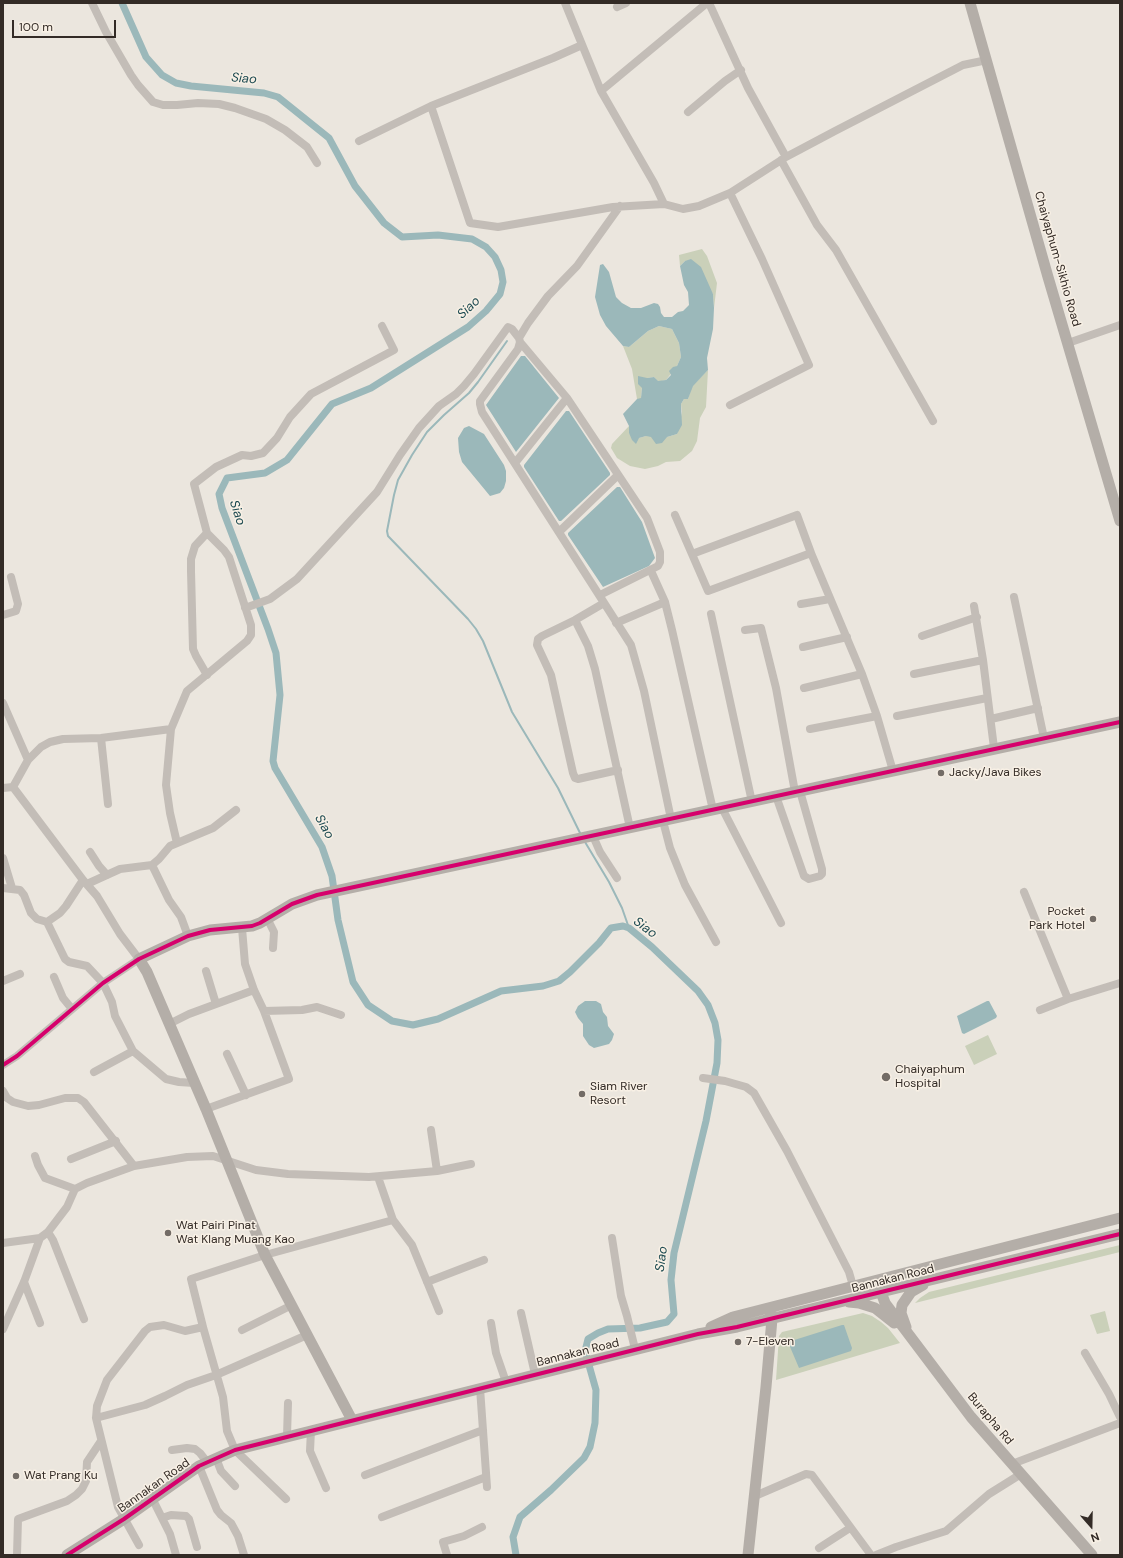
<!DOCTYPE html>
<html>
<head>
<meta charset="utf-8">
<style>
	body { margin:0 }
	#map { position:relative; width:1123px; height:1558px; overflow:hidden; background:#ebe6de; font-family:"DM Sans",sans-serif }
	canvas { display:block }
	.frame { position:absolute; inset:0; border:4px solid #332b26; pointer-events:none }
	.north { position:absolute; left:1071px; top:1506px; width:40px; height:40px; -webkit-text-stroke:3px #f8f0e5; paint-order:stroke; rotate:160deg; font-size:11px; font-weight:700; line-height:16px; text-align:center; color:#332b26 }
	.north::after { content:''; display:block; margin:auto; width:14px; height:18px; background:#332b26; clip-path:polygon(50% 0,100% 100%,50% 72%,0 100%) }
	.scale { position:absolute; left:12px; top:20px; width:104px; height:18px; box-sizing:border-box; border:2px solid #332b26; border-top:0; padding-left:5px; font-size:12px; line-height:14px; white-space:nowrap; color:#332b26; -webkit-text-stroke:3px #f8f0e5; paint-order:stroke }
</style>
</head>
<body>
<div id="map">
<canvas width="1123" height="1558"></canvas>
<div class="frame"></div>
<div class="north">N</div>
<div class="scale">100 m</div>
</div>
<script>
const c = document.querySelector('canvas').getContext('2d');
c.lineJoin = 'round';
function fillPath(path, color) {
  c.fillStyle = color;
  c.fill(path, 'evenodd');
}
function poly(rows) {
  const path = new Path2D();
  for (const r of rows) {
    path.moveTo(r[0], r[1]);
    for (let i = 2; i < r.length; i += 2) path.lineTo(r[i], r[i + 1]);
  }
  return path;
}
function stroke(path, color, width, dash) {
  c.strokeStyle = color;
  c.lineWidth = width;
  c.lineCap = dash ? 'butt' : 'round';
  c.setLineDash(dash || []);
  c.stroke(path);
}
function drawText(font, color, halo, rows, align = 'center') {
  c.font = font + ' "DM Sans",sans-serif';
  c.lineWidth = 3;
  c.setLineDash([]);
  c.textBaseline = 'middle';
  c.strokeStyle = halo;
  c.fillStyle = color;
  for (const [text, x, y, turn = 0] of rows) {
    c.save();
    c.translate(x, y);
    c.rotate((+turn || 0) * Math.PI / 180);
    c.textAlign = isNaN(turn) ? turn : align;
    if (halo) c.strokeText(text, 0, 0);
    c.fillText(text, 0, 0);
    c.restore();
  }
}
fillPath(poly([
	[702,249,707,256,717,283,714,308,713,294,685,261,680,266,679,255],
	[659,326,672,329,679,343,681,357,677,366,666,380,658,382,654,377,647,378,642,387,641,399,637,399,632,369,623,346,629,347,648,331],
	[708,370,706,407,700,418,697,441,692,451,680,461,666,462,658,466,645,469,630,466,617,458,611,448,612,444,629,426,629,433,639,438,646,436,667,437,677,434,682,412,681,404,684,399,688,399,692,386],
	[988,1035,997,1054,974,1065,965,1046],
	[1120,1245,1120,1252,915,1303,920,1298,929,1292],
	[1105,1311,1110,1331,1097,1334,1090,1315],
	[863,1313,872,1316,881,1322,888,1328,900,1343,776,1380,779,1336,782,1332]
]), '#cad0b9');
fillPath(poly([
	[691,259,701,267,713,294,714,308,713,329,707,358,708,370,693,386,688,399,684,399,681,404,682,425,677,434,667,437,662,443,656,444,651,437,646,436,639,438,636,444,632,440,629,433,629,426,623,414,637,399,641,398,642,388,638,384,638,376,647,378,654,377,658,381,666,380,671,375,669,371,673,367,677,366,681,357,679,343,672,329,659,326,648,331,629,347,623,346,606,326,600,315,595,297,600,265,603,264,609,272,616,297,622,303,631,308,641,308,654,303,658,304,660,307,661,313,664,317,672,317,678,312,683,311,689,305,688,292,684,285,680,266,685,261],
	[521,356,525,356,559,398,516,452,486,405],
	[566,411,569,411,610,473,610,475,561,521,559,521,524,467,524,465],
	[469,426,484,434,504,465,506,471,506,481,504,488,500,493,490,496,462,462,459,452,458,438,464,428],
	[617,487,620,487,642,522,655,558,649,566,603,587,568,535,568,533],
	[585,1001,596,1001,601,1004,603,1012,607,1017,608,1026,614,1034,612,1040,609,1044,594,1048,589,1045,583,1036,583,1024,578,1018,575,1012,578,1006],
	[987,1001,989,1001,997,1016,996,1018,964,1034,962,1033,957,1016],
	[842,1325,844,1325,852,1348,851,1351,799,1368,788,1342]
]), '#9bb8ba');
stroke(poly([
	[507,341,478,382,469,393,444,415,427,432,412,455,398,480,394,495,387,531,388,536,468,619,476,629,483,641,512,712,558,788,581,835],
	[585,842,609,882,622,908,629,928]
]), '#9bb8ba', 2);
stroke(poly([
	[122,3,146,57,162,75,176,83,191,86,264,93,278,97,329,138,355,186,384,223,402,237,438,235,472,239,486,247,495,257,501,270,503,282,500,294,486,311,468,327,371,388,332,404,287,460,265,473,227,478,219,494,222,508,268,629,276,653,280,695,273,761,275,768,322,847,332,876,338,920,353,982,368,1005,392,1021,413,1025,438,1019,501,991,543,986,559,981,570,972,599,943,611,928,623,926,629,928,652,947,698,991,708,1005,715,1023,718,1040,717,1063,706,1121,674,1253,671,1280,674,1314,667,1322,640,1328,608,1329,598,1333,588,1339,585,1351,596,1390,595,1423,590,1447,584,1458,551,1490,520,1517,513,1537,516,1555]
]), '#9bb8ba', 7);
stroke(poly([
	[92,3,106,32,131,75,138,85,153,102,163,105,177,105,198,103,219,104,235,108,266,119,285,130,307,147,317,163],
	[565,3,601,91,654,183,664,204,683,209,699,206,730,193,786,157,835,131,963,65,987,60],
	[709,3,748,88,786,157],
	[617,7,626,3],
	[601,91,707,3],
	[431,106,470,223,498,227,613,207,664,204],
	[688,112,725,81,741,70],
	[359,141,431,106,553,58,582,45],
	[781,160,817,225,836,250,933,421],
	[620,206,577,266,548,296,528,323,519,338,520,342,518,349,480,401,480,404,482,412,631,645,644,691,671,819],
	[520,342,567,398,647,518,660,552,660,562,658,566,600,595],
	[1068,343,1120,325],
	[730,405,809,365,762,259,730,193],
	[515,463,567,398],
	[675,515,708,591,811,553],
	[559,532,618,475],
	[207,533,195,546,191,559,191,571,193,649,196,656,207,675],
	[692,554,797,515,811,553,862,674,877,716,893,771],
	[651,571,665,602,672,630,713,810],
	[1014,597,1044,738],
	[604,603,575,620,542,636,538,639,537,645,551,675,573,773,575,778,578,779,618,770],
	[801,604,830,599],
	[974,606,983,660,994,748],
	[245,608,270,599,297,579,377,492,400,455,419,428,439,406,456,394,464,386,474,374,508,327,512,329,519,338],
	[711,614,752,802],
	[3,615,16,611,18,604,11,577],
	[575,620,588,646,595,669,630,828],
	[616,623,665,602],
	[745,630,761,628,776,688,795,792],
	[922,636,977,617],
	[803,647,847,637],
	[914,674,983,660],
	[804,688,862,674],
	[3,703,28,760],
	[897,716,987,698],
	[991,719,1038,708],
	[171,729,166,785,170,813,177,843],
	[810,729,877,716],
	[101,738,108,804],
	[3,788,13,787,28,760,41,747,50,742,63,739,101,738,171,729,187,691,247,641,251,635,251,625,229,557,224,550,207,533,194,484,216,467,242,455,251,456,263,453,277,438,290,417,311,394,394,350,382,326],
	[776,796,804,876,809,879,820,876,822,874,822,869,800,791],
	[722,808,781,923],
	[663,821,670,848,685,885,716,942],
	[593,836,600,852,617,878],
	[90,852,99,866,107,875],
	[3,858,12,888],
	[152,865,169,900,181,917,188,936],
	[87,884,120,869,152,865,159,859,170,846,213,828,236,810],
	[3,888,20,890,24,895,31,913,37,919,47,922,65,959,69,962,87,966,103,983,112,1002,115,1016,133,1051,166,1079,179,1082,194,1083],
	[1024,892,1068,999],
	[267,918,274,932,273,948],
	[47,922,60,913,66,906,83,880],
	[206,971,216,1004],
	[54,977,63,998,72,1009],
	[3,981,20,974],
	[1040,1010,1068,999,1120,983],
	[264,1011,302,1010,317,1007,341,1015],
	[169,1024,189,1014,254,990],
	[227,1054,246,1095],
	[3,1065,17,1056,103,983,139,959,120,934,97,896,83,880,13,787],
	[94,1072,133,1051],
	[703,1078,725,1081,746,1087,754,1093,787,1151,849,1272,853,1286],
	[3,1091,7,1098,13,1102,28,1106,39,1105,65,1098,78,1098,84,1102,134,1166,87,1183,75,1189,67,1207,48,1232,40,1238,24,1282,3,1329],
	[206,1109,289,1079,264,1011,254,990,245,964,242,928],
	[431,1130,437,1171],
	[35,1156,38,1165,45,1178,75,1189],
	[71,1159,116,1141],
	[134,1166,187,1157,213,1156,256,1170,288,1174,369,1177,437,1171,471,1164],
	[378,1177,393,1220,412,1245,439,1311],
	[48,1232,53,1240,84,1319],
	[612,1238,621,1296,627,1316,635,1349],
	[3,1243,40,1238],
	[24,1282,40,1323],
	[427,1282,484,1260],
	[521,1313,535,1374],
	[491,1323,496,1353,506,1382],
	[203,1327,191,1279,265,1255,393,1220],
	[242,1330,292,1305],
	[1085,1353,1109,1394,1120,1417],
	[480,1388,487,1487],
	[96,1418,145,1405,165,1396,187,1385,216,1375,307,1335],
	[311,1430,310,1451,326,1488],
	[287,1436,288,1403],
	[172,1450,187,1448,195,1449,200,1453,207,1462],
	[216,1458,221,1471,235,1486],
	[1012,1464,1120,1423],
	[199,1466,217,1510,221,1515,231,1523,238,1536,244,1555],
	[365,1475,483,1430],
	[755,1496,806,1474,812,1475,871,1555],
	[153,1500,170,1534,176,1555],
	[382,1517,486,1477],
	[162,1518,171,1515,186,1516,189,1519,197,1547],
	[139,1545,118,1507,96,1418,97,1406,107,1380,145,1331,150,1327,164,1325,185,1331,203,1327,223,1397,227,1431,235,1450,286,1499],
	[819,1548,850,1528],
	[17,1555,18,1519,67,1501,76,1495,82,1489,86,1481,87,1462,101,1441],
	[447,1555,443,1542,464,1536,482,1527],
	[876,1555,896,1547,946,1531,989,1494,1021,1474]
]), '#c3bdb7', 8);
stroke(poly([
	[970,3,1048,277,1120,521],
	[881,1292,885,1303,971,1417,1092,1555],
	[849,1302,859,1303,875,1308,894,1323],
	[711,1327,733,1317,1120,1218],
	[906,1327,901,1313,902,1305,911,1292,923,1285],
	[352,1420,265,1255,206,1109,147,972,139,959,188,936,210,930,252,926,260,923,292,904,317,895,1120,722],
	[67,1555,124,1519,199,1466,235,1450,698,1334,737,1327,1120,1234],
	[748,1555,766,1387,772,1319,771,1313]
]), '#b4aea8', 11);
stroke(poly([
	[3,1065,17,1056,103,983,139,959,188,936,210,930,252,926,260,923,292,904,317,895,1120,722],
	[67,1555,124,1519,199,1466,235,1450,698,1334,737,1327,1120,1234]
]), '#d6006c', 4);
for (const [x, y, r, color] of [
	[941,773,4,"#736c66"],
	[1093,919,4,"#736c66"],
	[886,1077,5,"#736c66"],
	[582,1094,4,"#736c66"],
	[168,1233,4,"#736c66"],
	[738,1342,4,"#736c66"],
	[16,1476,4,"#736c66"]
]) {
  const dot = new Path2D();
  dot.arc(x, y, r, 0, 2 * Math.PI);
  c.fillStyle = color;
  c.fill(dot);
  stroke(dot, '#f8f0e5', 1.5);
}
drawText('12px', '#332b26', '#f8f0e5', [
	["Chaiyaphum-Sikhio Road",1057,259,74],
	["Bannakan Road",893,1279,-14],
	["Bannakan Road",578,1353,-14],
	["Burapha Rd",990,1419,50],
	["Bannakan Road",154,1486,-35]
]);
drawText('12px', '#332b26', '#f8f0e5', [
	["Jacky/Java Bikes",949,773],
	["Pocket",1085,912,"right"],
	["Park Hotel",1085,926,"right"],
	["Chaiyaphum",895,1070],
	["Hospital",895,1084],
	["Siam River",590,1087],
	["Resort",590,1101],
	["Wat Pairi Pinat",176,1226],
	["Wat Klang Muang Kao",176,1240],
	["7-Eleven",746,1342],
	["Wat Prang Ku",24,1476]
], 'left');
drawText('italic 13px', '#1e4b52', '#f8f0e5', [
	["Siao",244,79,5],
	["Siao",469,308,-43],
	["Siao",237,513,72],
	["Siao",324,827,61],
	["Siao",645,928,37],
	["Siao",662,1259,-82]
]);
</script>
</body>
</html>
